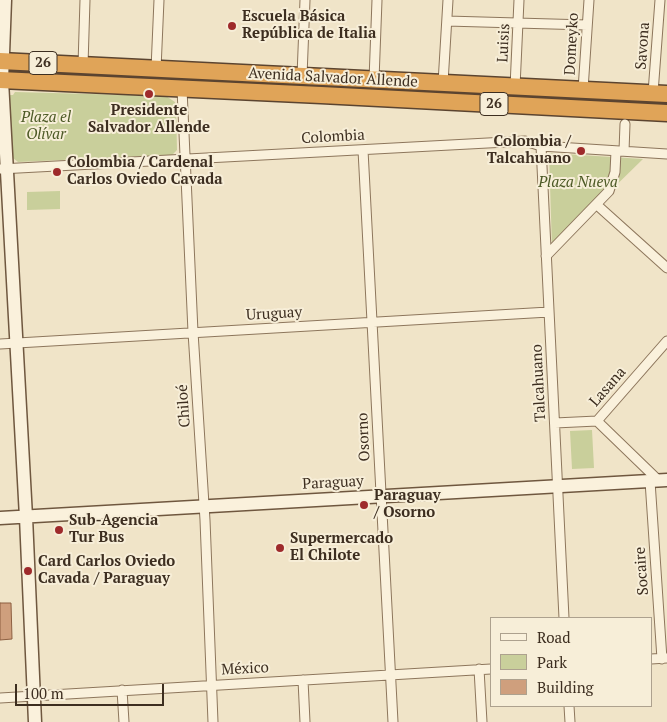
<!DOCTYPE html>
<html>
<head>
<meta charset="utf-8">
<style>
	body { margin:0 }
	#map { position:relative; width:667px; height:722px; overflow:hidden; background:#f0e4c8; font-family:"PT Serif",serif }
	canvas { display:block }
	.legend { position:absolute; left:490px; top:617px; width:162px; height:90px; box-sizing:border-box; background:#f7eed8; border:1px solid #ada18e; margin:0; padding:6px 9px; list-style:none; font-size:15px; color:#3d2e20 }
	.legend li { display:flex; align-items:center; gap:10px; height:25px }
	.legend b { width:25px; border:1px solid #ada18e }
	.scale { position:absolute; left:15px; top:684px; width:149px; height:22px; box-sizing:border-box; border:2px solid #3d2e20; border-top:0; padding-left:6px; font-size:15px; line-height:18px; white-space:nowrap; color:#3d2e20; -webkit-text-stroke:4px #f7eed8; paint-order:stroke }
</style>
</head>
<body>
<div id="map">
<canvas width="667" height="722"></canvas>
<ul class="legend">
<li><b style="height:6px;background:#faf1dc"></b>Road</li>
<li><b style="height:14px;background:#c9cf9b"></b>Park</li>
<li><b style="height:14px;background:#cf9f7d"></b>Building</li>
</ul>
<div class="scale">100 m</div>
</div>
<script>
const c = document.querySelector('canvas').getContext('2d');
c.lineJoin = 'round';
function fillPath(path, color) {
  c.fillStyle = color;
  c.fill(path, 'evenodd');
}
function poly(rows) {
  const path = new Path2D();
  for (const r of rows) {
    path.moveTo(r[0], r[1]);
    for (let i = 2; i < r.length; i += 2) path.lineTo(r[i], r[i + 1]);
  }
  return path;
}
function stroke(path, color, width, dash) {
  c.strokeStyle = color;
  c.lineWidth = width;
  c.lineCap = dash ? 'butt' : 'round';
  c.setLineDash(dash || []);
  c.stroke(path);
}
function drawText(font, color, halo, rows, align = 'center') {
  c.font = font + ' "PT Serif",serif';
  c.lineWidth = 4;
  c.setLineDash([]);
  c.textBaseline = 'middle';
  c.strokeStyle = halo;
  c.fillStyle = color;
  for (const [text, x, y, turn = 0] of rows) {
    c.save();
    c.translate(x, y);
    c.rotate((+turn || 0) * Math.PI / 180);
    c.textAlign = isNaN(turn) ? turn : align;
    if (halo) c.strokeText(text, 0, 0);
    c.fillText(text, 0, 0);
    c.restore();
  }
}
fillPath(poly([
	[21,68,667,101,667,107,21,74],
	[15,92,166,96,175,102,176,106,177,150,172,155,18,162,13,158,9,95,13,95],
	[549,153,643,159,552,248],
	[60,191,60,209,27,210,27,192],
	[592,430,594,468,572,469,570,431]
]), '#c9cf9b');
const building = poly([
	[0,603,11,603,12,639,0,640,0,603]
]);
fillPath(building, '#cf9f7d');
stroke(building, '#8d5f41', 1);
const street = poly([
	[447,21,587,25],
	[83,65,85,0],
	[156,69,159,0],
	[302,76,305,0],
	[374,80,377,0],
	[443,83,448,0],
	[515,87,519,0],
	[182,89,193,332,205,520,213,722],
	[583,90,589,0],
	[653,93,660,0],
	[541,146,564,618],
	[363,150,393,722],
	[624,151,625,124],
	[0,169,525,141,541,146,667,154],
	[597,205,667,268],
	[546,256,609,191,615,172,616,151],
	[0,344,549,312],
	[597,421,658,480],
	[555,423,597,421,667,341],
	[650,481,662,659],
	[651,659,667,658],
	[479,669,482,722],
	[303,680,305,722],
	[122,690,124,722],
	[0,698,491,669],
	[569,706,570,722]
]);
const secondary = poly([
	[5,0,2,81,26,517,35,722],
	[0,518,667,480]
]);
const highway = poly([
	[0,61,667,94],
	[0,80,321,95,667,113]
]);
stroke(street, '#8d765c', 11);
stroke(secondary, '#6f573f', 15);
stroke(highway, '#5b4430', 19);
stroke(street, '#faf1dc', 9);
stroke(secondary, '#faf1dc', 12);
stroke(highway, '#e0a458', 16);
for (const [x, y, r, color] of [
	[232,26,5,"#9e2a2b"],
	[149,94,5,"#9e2a2b"],
	[581,151,5,"#9e2a2b"],
	[57,172,5,"#9e2a2b"],
	[364,505,5,"#9e2a2b"],
	[59,530,5,"#9e2a2b"],
	[280,548,5,"#9e2a2b"],
	[28,571,5,"#9e2a2b"]
]) {
  const dot = new Path2D();
  dot.arc(x, y, r, 0, 2 * Math.PI);
  c.fillStyle = color;
  c.fill(dot);
  stroke(dot, '#f7eed8', 2);
}
for (const [x, y, w] of [
	[43,63,28],
	[494,104,28]
]) {
  const box = new Path2D();
  box.roundRect(x - w / 2, y - 11.5, w, 23, 4);
  c.fillStyle = '#f7eed8';
  c.fill(box);
  stroke(box, '#3d2e20', 1);
}
drawText('bold 14px', '#3d2e20', null, [
	["26",43,63],
	["26",494,104]
]);
drawText('bold 15px', '#3d2e20', '#f7eed8', [
	["Escuela Básica",242,17],
	["República de Italia",242,34],
	["Presidente",149,111,"center"],
	["Salvador Allende",149,128,"center"],
	["Colombia /",571,142,"right"],
	["Talcahuano",571,159,"right"],
	["Colombia / Cardenal",67,163],
	["Carlos Oviedo Cavada",67,180],
	["Paraguay",374,496],
	["/ Osorno",374,513],
	["Sub-Agencia",69,521],
	["Tur Bus",69,538],
	["Supermercado",290,539],
	["El Chilote",290,556],
	["Card Carlos Oviedo",38,562],
	["Cavada / Paraguay",38,579]
], 'left');
drawText('15px', '#3d2e20', '#f7eed8', [
	["Luisis",504,43,-87],
	["Domeyko",572,44,-87],
	["Savona",643,46,-86],
	["Avenida Salvador Allende",333,78,3],
	["Colombia",333,137,-3],
	["Uruguay",274,314,-3],
	["Talcahuano",539,383,-93],
	["Lasana",608,387,-49],
	["Chiloé",184,406,-94],
	["Osorno",364,437,-93],
	["Paraguay",333,483,-3],
	["Socaire",642,571,-94],
	["México",245,669,-3]
]);
drawText('italic 15px', '#4d5a26', '#f7eed8', [
	["Plaza el",46,118],
	["Olívar",46,135],
	["Plaza Nueva",578,183]
]);
</script>
</body>
</html>
